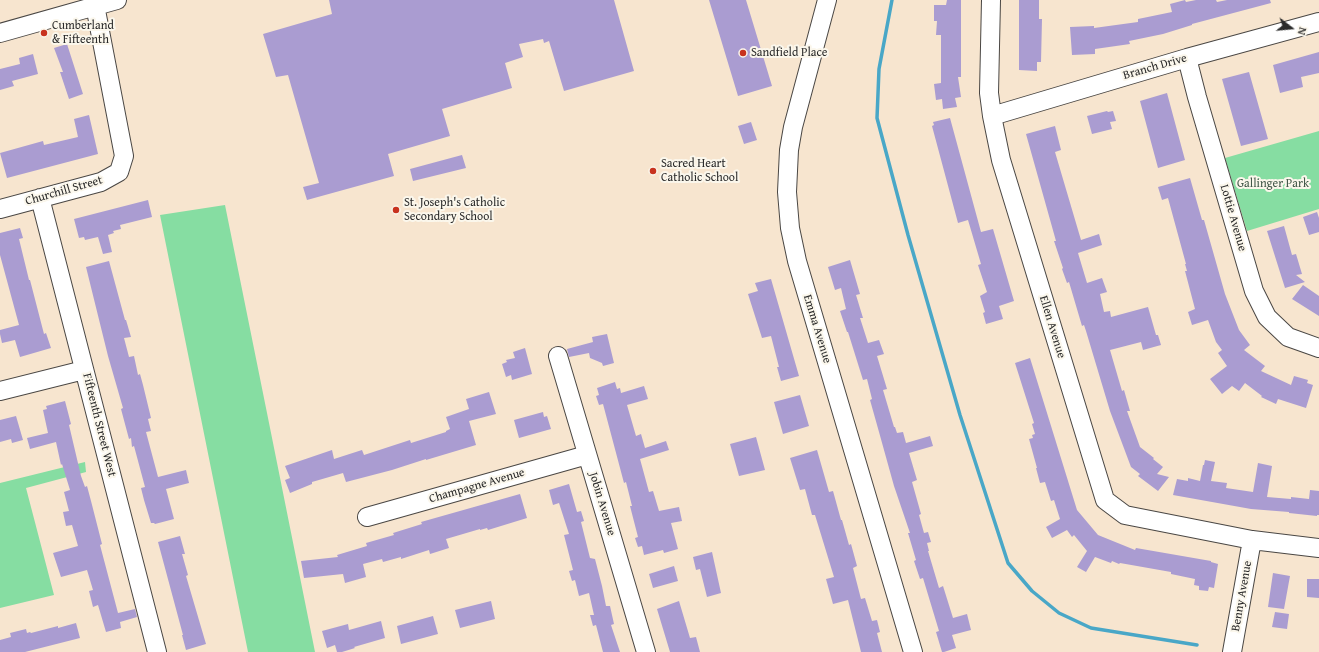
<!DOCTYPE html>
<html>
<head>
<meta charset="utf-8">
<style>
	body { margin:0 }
	#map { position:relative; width:1319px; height:652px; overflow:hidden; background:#f7e5cf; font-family:"Gentium Book Plus",serif }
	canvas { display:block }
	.north { position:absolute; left:1271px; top:8px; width:40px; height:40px; -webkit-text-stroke:3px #fbf7ec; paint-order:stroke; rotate:106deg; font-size:11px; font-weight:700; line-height:16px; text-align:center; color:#2b2b2b }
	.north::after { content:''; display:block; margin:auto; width:14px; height:18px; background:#2b2b2b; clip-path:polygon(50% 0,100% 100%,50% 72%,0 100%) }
</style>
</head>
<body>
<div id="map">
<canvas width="1319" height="652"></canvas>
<div class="north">N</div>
</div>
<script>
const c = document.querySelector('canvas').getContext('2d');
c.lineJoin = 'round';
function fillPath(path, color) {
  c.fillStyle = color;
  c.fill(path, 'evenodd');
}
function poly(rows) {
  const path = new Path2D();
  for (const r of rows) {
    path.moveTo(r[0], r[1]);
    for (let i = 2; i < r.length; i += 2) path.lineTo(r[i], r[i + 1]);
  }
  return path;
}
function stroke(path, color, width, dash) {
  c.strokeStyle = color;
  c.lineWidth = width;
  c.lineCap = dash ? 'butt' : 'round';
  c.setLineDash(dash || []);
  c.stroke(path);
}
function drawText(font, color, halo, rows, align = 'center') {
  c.font = font + ' "Gentium Book Plus",serif';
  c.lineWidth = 4;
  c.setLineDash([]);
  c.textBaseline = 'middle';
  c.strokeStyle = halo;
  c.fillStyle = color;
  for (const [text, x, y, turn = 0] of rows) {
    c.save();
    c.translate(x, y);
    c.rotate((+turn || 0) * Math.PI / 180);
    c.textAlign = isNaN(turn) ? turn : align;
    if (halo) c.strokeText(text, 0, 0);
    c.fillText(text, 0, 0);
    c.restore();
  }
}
fillPath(poly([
	[1319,131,1319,209,1247,231,1225,158],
	[225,205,267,413,315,652,248,652,160,215],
	[85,462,86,472,26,488,54,595,0,608,0,483]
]), '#86dda2');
stroke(poly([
	[892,0,879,69,877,118,908,235,960,415,1008,563,1032,591,1059,613,1091,628,1197,645]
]), '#49a7c7', 3.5);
fillPath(poly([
	[329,0,614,0,634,71,564,91,549,41,544,43,543,39,519,44,523,57,505,63,512,88,442,109,450,136,388,154,394,176,307,200,303,187,319,183,288,75,276,77,263,34,332,14],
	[709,0,746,0,772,86,738,96],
	[947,0,961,0,961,77,958,77,961,97,955,98,957,107,943,109,942,99,936,100,934,84,941,83,941,35,936,35,937,21,934,21,934,5,946,5],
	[1019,0,1039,0,1039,19,1042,19,1041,62,1037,62,1037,71,1019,70],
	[1185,0,1186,2,1196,0,1216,0,1217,2,1227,0,1270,0,1271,3,1192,24,1192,25,1163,34,1129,41,1130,44,1095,49,1095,54,1072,55,1070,27,1094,26,1094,28,1138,22,1138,19,1172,12,1170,4],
	[67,44,83,94,69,99,60,72,63,72,54,48],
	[1319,52,1319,73,1301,77,1303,87,1280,93,1273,65],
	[33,54,38,74,12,81,14,86,0,90,0,69,20,64,19,58],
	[1249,72,1268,139,1241,146,1222,79],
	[1167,93,1185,160,1158,168,1140,101],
	[1107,111,1108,112,1113,111,1116,121,1110,122,1112,129,1092,134,1087,116],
	[89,115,98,154,7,178,0,153,43,141,44,145,78,137,74,119],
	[950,118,981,232,993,229,1014,301,999,306,1003,319,986,324,983,313,985,312,980,296,987,292,978,265,981,264,968,220,958,223,932,126,934,125,933,122],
	[751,122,757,140,744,144,738,126],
	[1055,126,1061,150,1055,152,1081,240,1099,234,1102,245,1078,253,1087,283,1102,278,1107,292,1100,294,1104,312,1110,311,1111,317,1148,307,1156,335,1158,335,1161,345,1143,350,1141,342,1110,350,1122,391,1124,390,1130,411,1127,411,1140,447,1154,458,1153,459,1163,467,1157,474,1169,477,1158,491,1138,476,1140,474,1131,467,1110,411,1086,331,1084,325,1082,326,1069,282,1067,283,1062,269,1063,268,1054,241,1056,241,1026,134],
	[462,155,466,168,413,181,410,169],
	[1190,178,1202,220,1204,220,1225,294,1239,330,1250,345,1244,350,1265,366,1261,371,1291,385,1294,376,1308,380,1307,383,1313,385,1306,408,1278,399,1276,404,1261,397,1262,396,1245,383,1239,391,1232,386,1222,394,1210,379,1227,366,1218,353,1222,350,1216,342,1208,320,1192,325,1188,312,1195,309,1185,271,1187,271,1185,264,1186,264,1168,198,1162,200,1158,187],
	[148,200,152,217,120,225,121,229,113,231,114,233,108,235,112,252,103,254,98,237,85,240,84,237,79,238,74,219],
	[1317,212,1319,218,1319,232,1309,235,1303,217],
	[1284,226,1292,255,1296,254,1302,274,1296,275,1305,282,1285,288,1267,231],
	[20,228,23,238,19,239,29,280,30,280,44,334,46,333,51,348,20,357,15,340,2,343,0,334,0,330,19,325,0,255,0,233],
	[850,260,860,294,856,295,863,318,860,318,868,343,879,340,884,354,877,356,887,389,883,390,894,427,895,427,897,433,903,432,906,443,930,436,933,446,909,453,917,480,912,482,921,514,919,515,924,533,928,532,931,542,927,543,929,551,928,551,939,588,943,586,953,618,967,614,971,630,952,635,956,648,944,652,942,652,936,632,939,631,923,578,920,579,914,561,916,560,908,533,910,533,894,486,879,432,870,400,872,399,867,379,863,380,848,332,847,332,840,311,846,309,841,288,835,290,828,267],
	[109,261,125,320,126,320,131,337,124,338,129,357,134,356,138,375,140,374,143,385,151,418,148,419,151,431,146,432,158,477,186,470,189,483,166,489,174,519,155,524,154,523,151,523,144,500,141,488,145,487,134,446,132,447,131,438,129,439,121,409,123,408,108,356,86,267],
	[771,279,799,376,781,381,777,367,779,367,771,336,762,338,748,294,758,291,755,283],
	[1303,285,1319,296,1319,316,1292,299],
	[607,334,614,363,603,366,602,363,590,358,589,353,569,357,567,349,593,342,592,337],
	[525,348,532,374,512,380,511,375,506,377,502,364,507,362,506,360,515,358,513,352],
	[1030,358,1077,510,1098,535,1135,550,1136,548,1211,561,1211,562,1218,564,1214,588,1209,587,1208,591,1199,590,1199,586,1194,585,1195,579,1171,574,1171,572,1120,563,1119,564,1112,561,1111,563,1095,557,1086,572,1077,567,1087,551,1074,535,1072,537,1067,530,1052,538,1046,527,1060,519,1054,500,1051,501,1045,482,1040,483,1036,468,1037,468,1029,439,1033,438,1032,435,1035,434,1032,424,1034,423,1015,363],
	[615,382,617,389,620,388,621,393,644,386,648,399,627,405,636,436,641,434,645,448,666,441,669,450,640,459,649,492,653,491,659,511,679,507,682,521,671,523,678,549,664,553,663,550,644,555,642,546,638,547,635,538,638,537,630,506,632,506,626,482,624,483,603,404,599,405,596,396,599,395,597,388],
	[489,392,496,414,469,421,476,445,426,460,426,459,392,470,346,482,343,473,312,482,312,484,290,493,285,480,290,478,285,466,332,450,334,459,362,450,364,455,410,440,411,443,446,432,446,431,450,429,446,417,469,409,466,399],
	[800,395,809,426,783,434,774,402],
	[65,401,71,424,69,425,81,476,85,487,87,486,91,501,102,544,100,545,118,613,135,609,137,617,120,622,121,628,106,632,98,605,93,607,89,591,93,590,87,570,61,577,53,553,78,546,72,525,66,526,63,512,69,511,64,492,70,490,62,464,61,465,56,442,30,449,27,438,48,433,43,410,47,409,46,406],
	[543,412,544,417,547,416,551,429,519,438,514,420],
	[16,416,23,440,12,443,11,439,0,442,0,420],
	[756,437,765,470,739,476,730,444],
	[817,450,829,492,833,491,841,520,842,520,849,545,851,544,857,566,853,568,861,599,865,598,872,621,877,620,880,632,877,633,882,652,861,652,848,600,833,604,826,579,834,577,815,515,812,515,805,489,800,490,790,458],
	[1205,460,1215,462,1211,481,1227,483,1226,488,1253,492,1258,463,1272,466,1267,497,1291,499,1291,497,1309,499,1310,490,1319,491,1319,515,1317,515,1317,516,1289,513,1289,512,1251,509,1173,495,1177,479,1188,481,1188,478,1200,481,1203,465,1204,465],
	[569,484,577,512,581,511,584,521,581,522,590,558,595,559,602,586,606,606,610,606,614,624,611,625,620,652,603,652,596,625,593,626,590,615,594,615,589,593,579,596,575,580,572,581,569,571,573,570,564,535,569,534,559,503,553,505,549,490],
	[520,494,527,518,488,530,487,528,480,530,480,529,446,539,449,548,430,554,429,550,401,559,401,557,383,562,382,559,363,564,366,577,345,583,343,574,304,578,301,561,338,557,337,555,367,546,366,543,394,535,393,533,422,524,421,522],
	[180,536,185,554,182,554,188,575,186,576,206,644,186,650,182,635,183,635,158,542],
	[712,552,721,593,707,597,700,569,696,570,693,557],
	[674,566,678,581,653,588,649,574],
	[1273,573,1290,576,1284,609,1268,607],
	[1307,579,1319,579,1319,598,1307,597],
	[491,601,495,619,460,628,455,610],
	[679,601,690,638,696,637,700,652,670,652,657,609],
	[1275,612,1289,614,1287,629,1272,627],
	[433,616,438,634,401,644,397,626],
	[381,621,385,638,354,647,355,648,342,652,337,652,335,645,327,648,322,631,348,624,349,630],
	[76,623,80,638,25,652,0,652,0,640,11,637,10,633,26,629,27,633,30,632,31,633,58,626,58,628]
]), '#aa9cd1');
const minor = poly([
	[827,0,793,127,789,150,787,192,790,228,797,261,913,652],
	[991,0,989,93,992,116,1001,160,1105,500,1125,515,1252,540,1319,548],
	[0,33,117,0],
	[1187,58,1197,97,1254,291,1267,317,1288,337,1319,348],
	[992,116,1187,58,1319,22],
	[40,198,157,652],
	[0,209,101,182,119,172,124,156,94,0],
	[558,356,646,652],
	[0,391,84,370],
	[367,517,587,455],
	[1232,652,1252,540]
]);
stroke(minor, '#4a4744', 20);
stroke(minor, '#fff', 18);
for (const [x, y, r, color] of [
	[44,33,4,"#c8321e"],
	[743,53,4,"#c8321e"],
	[653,171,4,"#c8321e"],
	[396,210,4,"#c8321e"]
]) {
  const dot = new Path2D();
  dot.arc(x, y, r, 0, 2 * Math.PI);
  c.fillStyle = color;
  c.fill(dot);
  stroke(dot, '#fbf7ec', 1.5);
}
drawText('12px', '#2b2b2b', '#fbf7ec', [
	["Cumberland",52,26],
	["& Fifteenth",52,40],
	["Sandfield Place",751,53],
	["Sacred Heart",661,164],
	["Catholic School",661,178],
	["St. Joseph's Catholic",404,203],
	["Secondary School",404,217]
], 'left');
drawText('12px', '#2b2b2b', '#fbf7ec', [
	["Branch Drive",1155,67,-16],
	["Churchill Street",64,191,-16],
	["Lottie Avenue",1233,218,74],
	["Ellen Avenue",1052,327,73],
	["Emma Avenue",817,329,73],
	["Fifteenth Street West",99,425,76],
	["Champagne Avenue",477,486,-16],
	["Jobin Avenue",602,504,73],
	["Benny Avenue",1242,596,-80]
]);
drawText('12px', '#425849', '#fbf7ec', [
	["Gallinger Park",1273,184]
]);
</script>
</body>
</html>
